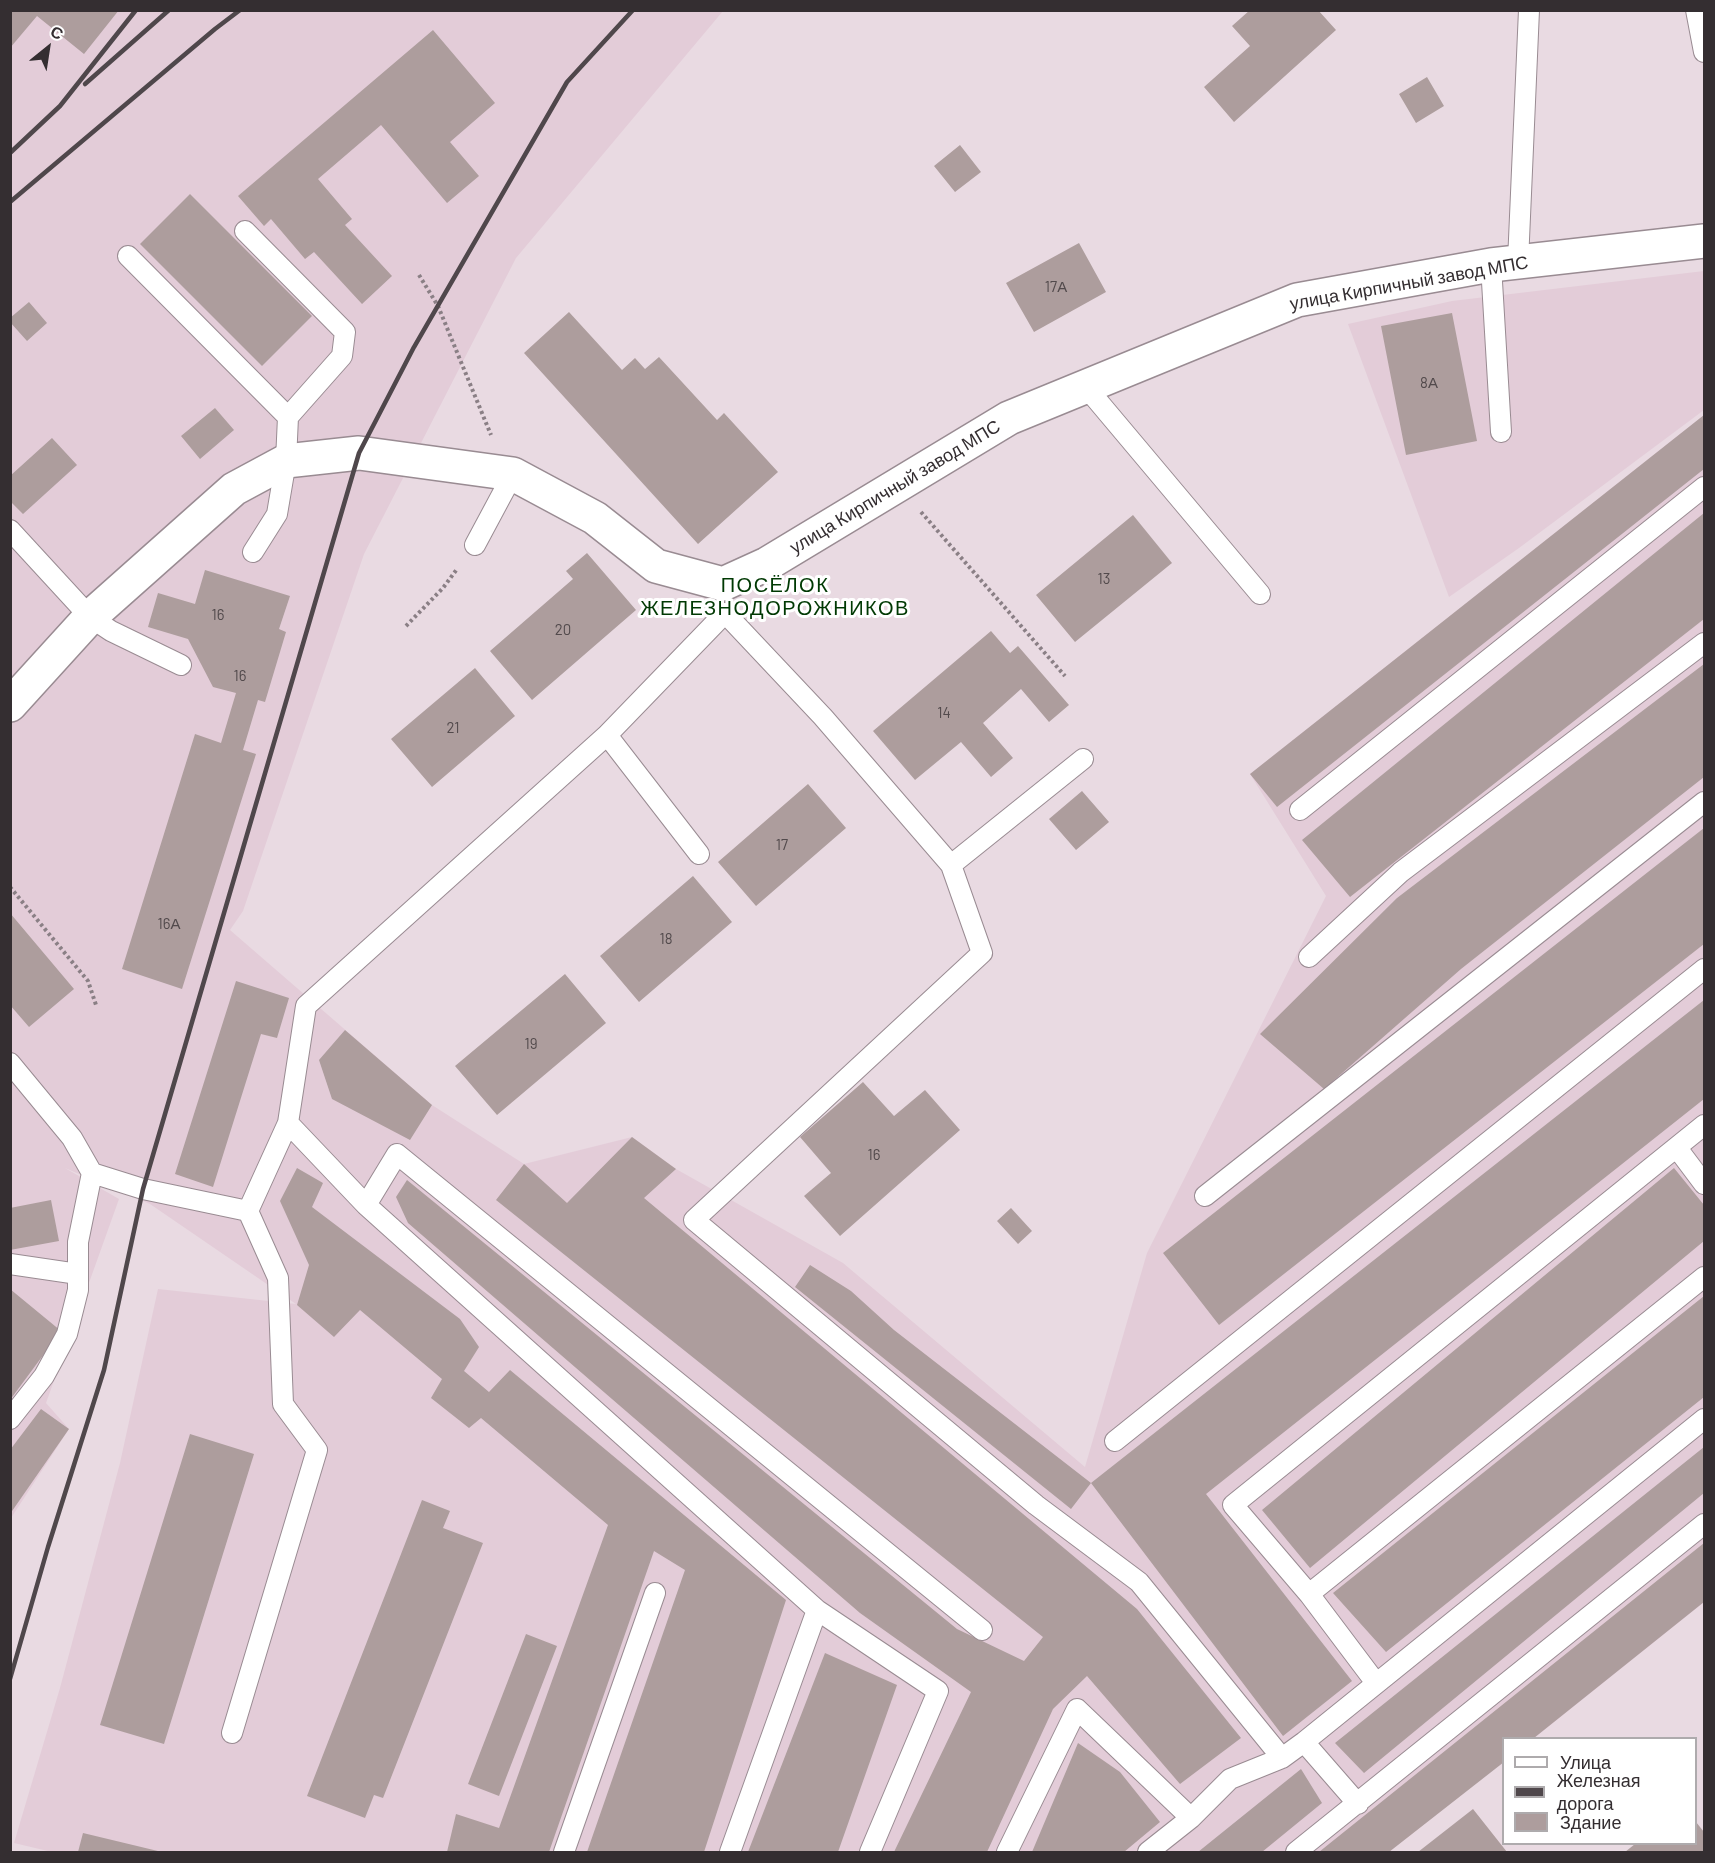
<!DOCTYPE html>
<html>
<head>
<meta charset="utf-8">
<style>
	body { margin:0 }
	#map { position:relative; width:1715px; height:1863px; overflow:hidden; background:#e9dae2; font-family:Barlow,sans-serif }
	canvas { display:block }
	.frame { position:absolute; inset:0; border:12px solid #342e31; pointer-events:none }
	.legend { position:absolute; left:1502px; top:1737px; width:195px; height:108px; box-sizing:border-box; background:#fff; border:2px solid #aeabad; margin:0; padding:8px 10px; list-style:none; font-size:18px; color:#342e31 }
	.legend li { display:flex; align-items:center; gap:12px; height:30px }
	.legend b { width:30px; border:2px solid #aeabad }
	.north { position:absolute; left:18px; top:18px; width:60px; height:60px; -webkit-text-stroke:4px #fff; paint-order:stroke; rotate:30deg; font-size:16px; font-weight:700; line-height:24px; text-align:center; color:#342e31 }
	.north::after { content:''; display:block; margin:auto; width:21px; height:27px; background:#342e31; clip-path:polygon(50% 0,100% 100%,50% 72%,0 100%) }
</style>
</head>
<body>
<div id="map">
<canvas width="1715" height="1863"></canvas>
<div class="frame"></div>
<ul class="legend">
<li><b style="height:8px;background:#fff"></b>Улица</li>
<li><b style="height:8px;background:#4f474b"></b>Железная дорога</li>
<li><b style="height:16px;background:#ad9d9d"></b>Здание</li>
</ul>
<div class="north">С</div>
</div>
<script>
const c = document.querySelector('canvas').getContext('2d');
c.lineJoin = 'round';
function fillPath(path, color) {
  c.fillStyle = color;
  c.fill(path, 'evenodd');
}
function poly(rows) {
  const path = new Path2D();
  for (const r of rows) {
    path.moveTo(r[0], r[1]);
    for (let i = 2; i < r.length; i += 2) path.lineTo(r[i], r[i + 1]);
  }
  return path;
}
function stroke(path, color, width, dash) {
  c.strokeStyle = color;
  c.lineWidth = width;
  c.lineCap = dash ? 'butt' : 'round';
  c.setLineDash(dash || []);
  c.stroke(path);
}
function drawText(font, color, halo, rows, align = 'center') {
  c.font = font + ' Barlow,sans-serif';
  c.lineWidth = 6;
  c.setLineDash([]);
  c.textBaseline = 'middle';
  c.strokeStyle = halo;
  c.fillStyle = color;
  for (const [text, x, y, turn = 0] of rows) {
    c.save();
    c.translate(x, y);
    c.rotate((+turn || 0) * Math.PI / 180);
    c.textAlign = isNaN(turn) ? turn : align;
    if (halo) c.strokeText(text, 0, 0);
    c.fillText(text, 0, 0);
    c.restore();
  }
}
fillPath(poly([
	[11,11,723,11,516,258,364,554,243,911,230,930,432,1105,524,1164,632,1137,676,1169,843,1263,1085,1467,1147,1253,1326,896,1250,774,1704,415,1704,1602,1534,1738,1504,1738,1503,1762,1389,1852,52,1852,14,1843,60,1688,120,1463,158,1289,296,1304,150,1204,65,1168,119,1199,46,1403,69,1429,11,1518],
	[1704,271,1704,410,1519,548,1449,597,1348,324,1452,301]
]), '#e3ccd8');
fillPath(poly([
	[10,10,119,10,84,54,37,16,10,48],
	[1250,10,1318,10,1336,30,1234,122,1204,87,1250,46,1232,26],
	[433,30,495,103,450,142,479,176,447,203,381,125,318,179,352,219,345,225,392,276,362,304,314,252,305,259,271,219,264,226,238,196],
	[1427,77,1444,106,1416,123,1399,94],
	[960,145,981,172,955,192,934,166],
	[190,194,312,316,262,366,140,244],
	[1079,243,1106,292,1034,332,1006,283],
	[29,302,47,323,27,341,10,322,10,318],
	[569,312,622,370,635,358,645,369,659,357,717,420,724,413,778,472,698,544,524,353],
	[1452,313,1477,441,1406,455,1381,326],
	[215,408,234,430,200,459,181,436],
	[1704,415,1704,469,1277,807,1250,774],
	[52,438,77,465,23,514,10,501,10,476],
	[1704,513,1704,619,1350,897,1302,840],
	[1133,515,1172,563,1075,642,1036,595],
	[587,553,636,610,532,700,490,651,573,579,566,571],
	[205,570,290,596,279,629,286,632,265,702,258,700,243,750,256,754,182,989,122,969,195,734,221,743,236,693,213,687,188,639,148,627,158,593,195,604],
	[991,631,1010,653,1018,646,1069,705,1049,722,1021,689,983,723,1013,758,991,777,961,742,915,780,873,731],
	[1704,664,1704,777,1461,969,1324,1089,1260,1034,1397,898],
	[475,668,515,716,432,787,391,739],
	[808,784,846,828,756,906,718,862],
	[1082,791,1109,822,1076,850,1049,819],
	[1704,828,1704,944,1219,1325,1163,1253],
	[693,876,732,922,639,1002,600,956],
	[10,913,74,989,29,1027,10,1005],
	[565,974,606,1023,497,1115,455,1066],
	[236,981,289,998,277,1038,261,1034,213,1187,175,1174],
	[1704,1000,1704,1099,1206,1494,1352,1681,1283,1736,1091,1483],
	[345,1030,432,1105,410,1140,332,1099,319,1060],
	[863,1082,894,1116,925,1090,960,1130,840,1236,804,1196,831,1173,800,1137],
	[632,1137,676,1169,644,1198,1137,1609,1241,1738,1180,1784,1087,1676,1053,1709,987,1852,894,1852,971,1692,860,1613,408,1223,396,1197,407,1180,957,1629,1024,1661,1043,1637,496,1200,524,1164,567,1203],
	[297,1168,323,1183,312,1207,460,1319,479,1347,464,1371,489,1392,510,1370,786,1600,704,1852,587,1852,685,1570,654,1551,549,1852,447,1852,456,1814,499,1828,608,1525,481,1418,469,1428,431,1398,442,1379,360,1310,334,1337,297,1305,309,1265,280,1201],
	[1674,1168,1704,1205,1704,1241,1310,1568,1262,1510],
	[51,1200,59,1241,10,1250,10,1208],
	[1011,1208,1032,1231,1018,1244,997,1221],
	[810,1265,851,1291,894,1330,1091,1483,1071,1509,795,1287],
	[10,1289,61,1331,10,1400],
	[1704,1296,1704,1397,1386,1652,1333,1593],
	[41,1409,69,1429,10,1514,10,1450],
	[190,1434,254,1454,164,1744,100,1725],
	[1704,1447,1704,1493,1364,1773,1335,1743],
	[422,1500,450,1511,443,1528,483,1543,383,1798,374,1795,365,1818,307,1796],
	[1704,1543,1704,1602,1534,1738,1504,1738,1504,1762,1389,1852,1319,1852],
	[526,1634,557,1646,499,1796,468,1784],
	[825,1653,897,1685,838,1852,748,1852],
	[1078,1743,1120,1772,1160,1822,1124,1852,1032,1852],
	[1301,1769,1322,1803,1262,1852,1198,1852],
	[1473,1809,1507,1852,1418,1852],
	[1696,1822,1704,1832,1704,1852,1625,1852,1635,1844,1696,1844],
	[83,1833,162,1852,78,1852]
]), '#ad9d9d');
const service = poly([
	[1696,10,1704,52],
	[245,231,345,332,342,356,288,417,286,461,277,514,253,552],
	[128,256,288,417],
	[1518,262,1529,10],
	[1491,265,1501,432],
	[1086,387,1260,594],
	[10,530,90,617,111,631,181,665],
	[475,545,513,474],
	[607,735,699,854],
	[1300,810,1704,487],
	[951,865,1083,759],
	[1309,957,1401,872,1704,643],
	[10,1063,72,1138,92,1173,143,1189,248,1211,288,1123,366,1205],
	[288,1123,306,1006,607,735,725,613,823,717,951,865,982,953,694,1220,1036,1505,1139,1582,1282,1758],
	[1677,1148,1704,1184],
	[1205,1196,1704,802],
	[10,1264,78,1274],
	[10,1419,44,1376,67,1334,78,1290,78,1242,92,1173],
	[1115,1441,1704,969],
	[1309,1594,1704,1277],
	[817,1610,938,1691,870,1852],
	[1376,1683,1309,1594,1233,1505,1704,1125],
	[232,1733,317,1450,283,1404,278,1278,248,1211],
	[1304,1742,1358,1804],
	[564,1852,655,1593],
	[730,1852,817,1610,366,1205,397,1154,982,1630],
	[1007,1852,1077,1709,1191,1818],
	[1148,1852,1191,1818,1230,1779,1282,1758,1304,1742,1704,1419],
	[1296,1852,1704,1524]
]);
const minor = poly([
	[10,705,90,617,234,489,286,461,359,453,513,474,595,518,656,566,723,584,767,564,1009,418,1297,300,1491,265,1704,241]
]);
stroke(service, '#998b92', 22);
stroke(minor, '#998b92', 36);
stroke(poly([
	[419,275,438,306,491,435],
	[921,512,1065,676],
	[406,626,443,588,457,569],
	[10,887,88,981,96,1005]
]), '#8a7f85', 4, [3, 3]);
stroke(service, '#fff', 20);
stroke(minor, '#fff', 33);
stroke(poly([
	[85,84,169,10],
	[10,153,60,106,136,10],
	[10,202,215,29,240,10],
	[10,1679,48,1547,104,1370,143,1189,359,453,414,347,567,82,633,10]
]), '#4f474b', 4.5);
drawText('15px', '#524a4c', null, [
	["17А",1056,287],
	["8А",1429,383],
	["13",1104,579],
	["16",218,615],
	["20",563,630],
	["16",240,676],
	["14",944,713],
	["21",453,728],
	["17",782,845],
	["16А",169,924],
	["18",666,939],
	["19",531,1044],
	["16",874,1155]
]);
drawText('18px', '#342e31', '#fff', [
	["улица Кирпичный завод МПС",1409,283,-10],
	["улица Кирпичный завод МПС",895,487,-31]
]);
c.letterSpacing = '1.5px';
drawText('20px', '#003903', '#fff', [
	["ПОСЁЛОК",775,585],
	["ЖЕЛЕЗНОДОРОЖНИКОВ",775,608]
]);
c.letterSpacing = '0px';
</script>
</body>
</html>
